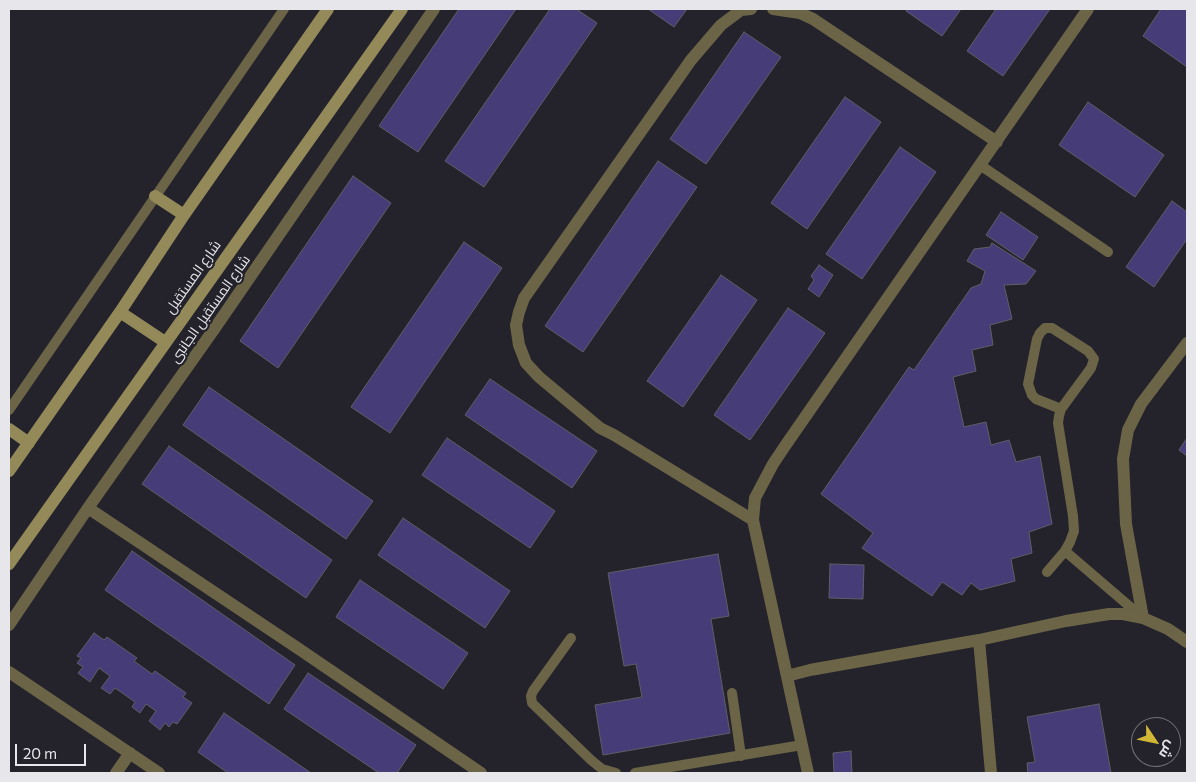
<!DOCTYPE html>
<html>
<head>
<meta charset="utf-8">
<style>
	body { margin:0 }
	#map { position:relative; width:1196px; height:782px; overflow:hidden; background:#24232b; font-family:Commissioner,Cairo,sans-serif }
	canvas { display:block }
	.frame { position:absolute; inset:0; border:10px solid #e6e6eb; pointer-events:none }
	.north { position:absolute; left:1131px; top:717px; width:50px; height:50px; box-sizing:border-box; background:#24232b; border:1px solid #727178; border-radius:50%; rotate:124deg; font-size:14px; font-weight:700; line-height:20px; text-align:center; color:#e6e6eb }
	.north::after { content:''; display:block; margin:auto; width:18px; height:22px; background:#d2b736; clip-path:polygon(50% 0,100% 100%,50% 72%,0 100%) }
	.scale { position:absolute; left:15px; top:744px; width:71px; height:22px; box-sizing:border-box; border:2px solid #e6e6eb; border-top:0; padding-left:6px; font-size:15px; line-height:18px; white-space:nowrap; color:#e6e6eb; -webkit-text-stroke:4px #24232b; paint-order:stroke }
</style>
</head>
<body>
<div id="map">
<canvas width="1196" height="782"></canvas>
<div class="frame"></div>
<div class="north">ش</div>
<div class="scale">20 m</div>
</div>
<script>
const c = document.querySelector('canvas').getContext('2d');
c.lineJoin = 'round';
function fillPath(path, color) {
  c.fillStyle = color;
  c.fill(path, 'evenodd');
}
function poly(rows) {
  const path = new Path2D();
  for (const r of rows) {
    path.moveTo(r[0], r[1]);
    for (let i = 2; i < r.length; i += 2) path.lineTo(r[i], r[i + 1]);
  }
  return path;
}
function stroke(path, color, width, dash) {
  c.strokeStyle = color;
  c.lineWidth = width;
  c.lineCap = dash ? 'butt' : 'round';
  c.setLineDash(dash || []);
  c.stroke(path);
}
function drawText(font, color, halo, rows, align = 'center') {
  c.font = font + ' Commissioner,Cairo,sans-serif';
  c.lineWidth = 4.5;
  c.setLineDash([]);
  c.textBaseline = 'middle';
  c.strokeStyle = halo;
  c.fillStyle = color;
  for (const [text, x, y, turn = 0] of rows) {
    c.save();
    c.translate(x, y);
    c.rotate((+turn || 0) * Math.PI / 180);
    c.textAlign = isNaN(turn) ? turn : align;
    if (halo) c.strokeText(text, 0, 0);
    c.fillText(text, 0, 0);
    c.restore();
  }
}
const building = poly([
	[459,9,516,9,418,152,379,126,459,9],
	[550,9,576,9,597,23,484,187,445,161,550,9],
	[648,9,687,9,674,27,648,9],
	[907,9,961,9,942,36,906,11,907,9],
	[996,9,1050,9,1003,76,967,51,996,9],
	[1161,9,1187,9,1187,67,1143,36,1161,9],
	[744,32,781,57,706,164,670,139,744,32],
	[845,97,881,122,807,229,771,203,845,97],
	[1088,102,1164,155,1135,197,1059,145,1088,102],
	[900,147,936,172,862,279,826,254,900,147],
	[658,161,697,187,583,352,545,326,658,161],
	[353,176,391,203,278,368,240,341,353,176],
	[1172,201,1187,212,1187,239,1154,287,1126,267,1172,201],
	[1001,212,1038,237,1023,260,986,235,1001,212],
	[464,242,502,268,390,433,351,407,464,242],
	[992,243,1036,271,1026,284,1004,285,1012,319,990,325,993,345,972,350,976,371,953,377,964,427,986,422,991,445,1009,440,1016,462,1040,456,1052,524,1029,532,1032,553,1011,559,1015,581,980,590,971,583,962,595,942,582,932,596,862,548,873,533,821,494,909,367,914,370,971,288,981,284,985,271,967,261,974,249,990,247,992,243],
	[819,265,833,275,819,297,808,289,814,280,811,276,819,265],
	[721,275,757,300,683,407,647,381,721,275],
	[788,308,825,333,750,440,714,415,788,308],
	[490,379,597,451,572,488,465,415,490,379],
	[209,387,373,501,346,539,183,425,209,387],
	[447,438,555,511,530,548,422,475,447,438],
	[1187,438,1187,456,1179,450,1187,438],
	[169,446,332,560,306,598,142,484,169,446],
	[403,518,510,591,485,628,378,555,403,518],
	[132,551,295,665,269,704,105,590,132,551],
	[718,554,729,616,711,619,730,733,603,755,595,705,642,697,636,664,624,666,608,573,718,554],
	[830,564,864,565,863,599,829,598,830,564],
	[360,580,468,653,443,689,336,617,360,580],
	[94,633,104,640,107,637,137,658,134,661,152,674,155,671,186,693,183,697,192,703,177,724,173,722,169,727,165,723,160,730,149,721,156,711,146,704,140,713,132,707,135,702,115,688,110,694,101,688,110,676,99,668,90,682,78,673,83,667,77,663,81,658,77,656,94,633],
	[308,673,416,745,397,773,379,773,284,709,308,673],
	[1099,704,1111,773,1028,773,1027,763,1035,762,1027,717,1099,704],
	[224,713,311,773,228,773,198,752,224,713],
	[851,751,852,773,834,773,833,753,851,751]
]);
fillPath(building, '#463d78');
stroke(building, '#5f5e67', 1);
stroke(poly([
	[980,165,1108,252],
	[9,410,284,9],
	[1065,551,1142,617],
	[1047,572,1065,551,1070,542,1074,531,1073,516,1058,423,1059,416,1061,409,1091,368,1094,359,1088,351,1052,328,1045,328,1040,333,1037,339,1028,384,1032,395,1036,399,1061,409],
	[571,638,533,691,531,696,532,703,591,760,602,769,616,773],
	[732,693,741,756],
	[635,773,802,745]
]), '#6b6447', 10);
stroke(poly([
	[751,9,741,10,721,25,691,60,524,298,519,312,516,325,519,345,526,363,539,377,600,428,614,435,753,520],
	[773,9,800,13,813,19,997,142],
	[88,508,299,649,481,773],
	[1143,618,1126,524,1123,459,1128,430,1141,404,1187,343],
	[9,625,88,508,217,325,434,9],
	[979,640,991,773],
	[9,672,159,773],
	[787,676,810,670,979,640,1066,621,1109,614,1123,614,1143,618,1168,629,1187,642],
	[116,773,130,753],
	[808,773,753,520,755,498,773,464,785,446,1088,9]
]), '#6b6447', 12);
stroke(poly([
	[155,196,184,215],
	[120,312,165,342],
	[9,429,29,443],
	[9,471,120,312,184,215,328,9],
	[9,564,402,9]
]), '#948959', 12);
drawText('14px', '#e6e6eb', '#24232b', [
	["شارع المستقبل",193,277,-55],
	["شارع المستقبل الجانبى",210,309,-55]
]);
</script>
</body>
</html>
